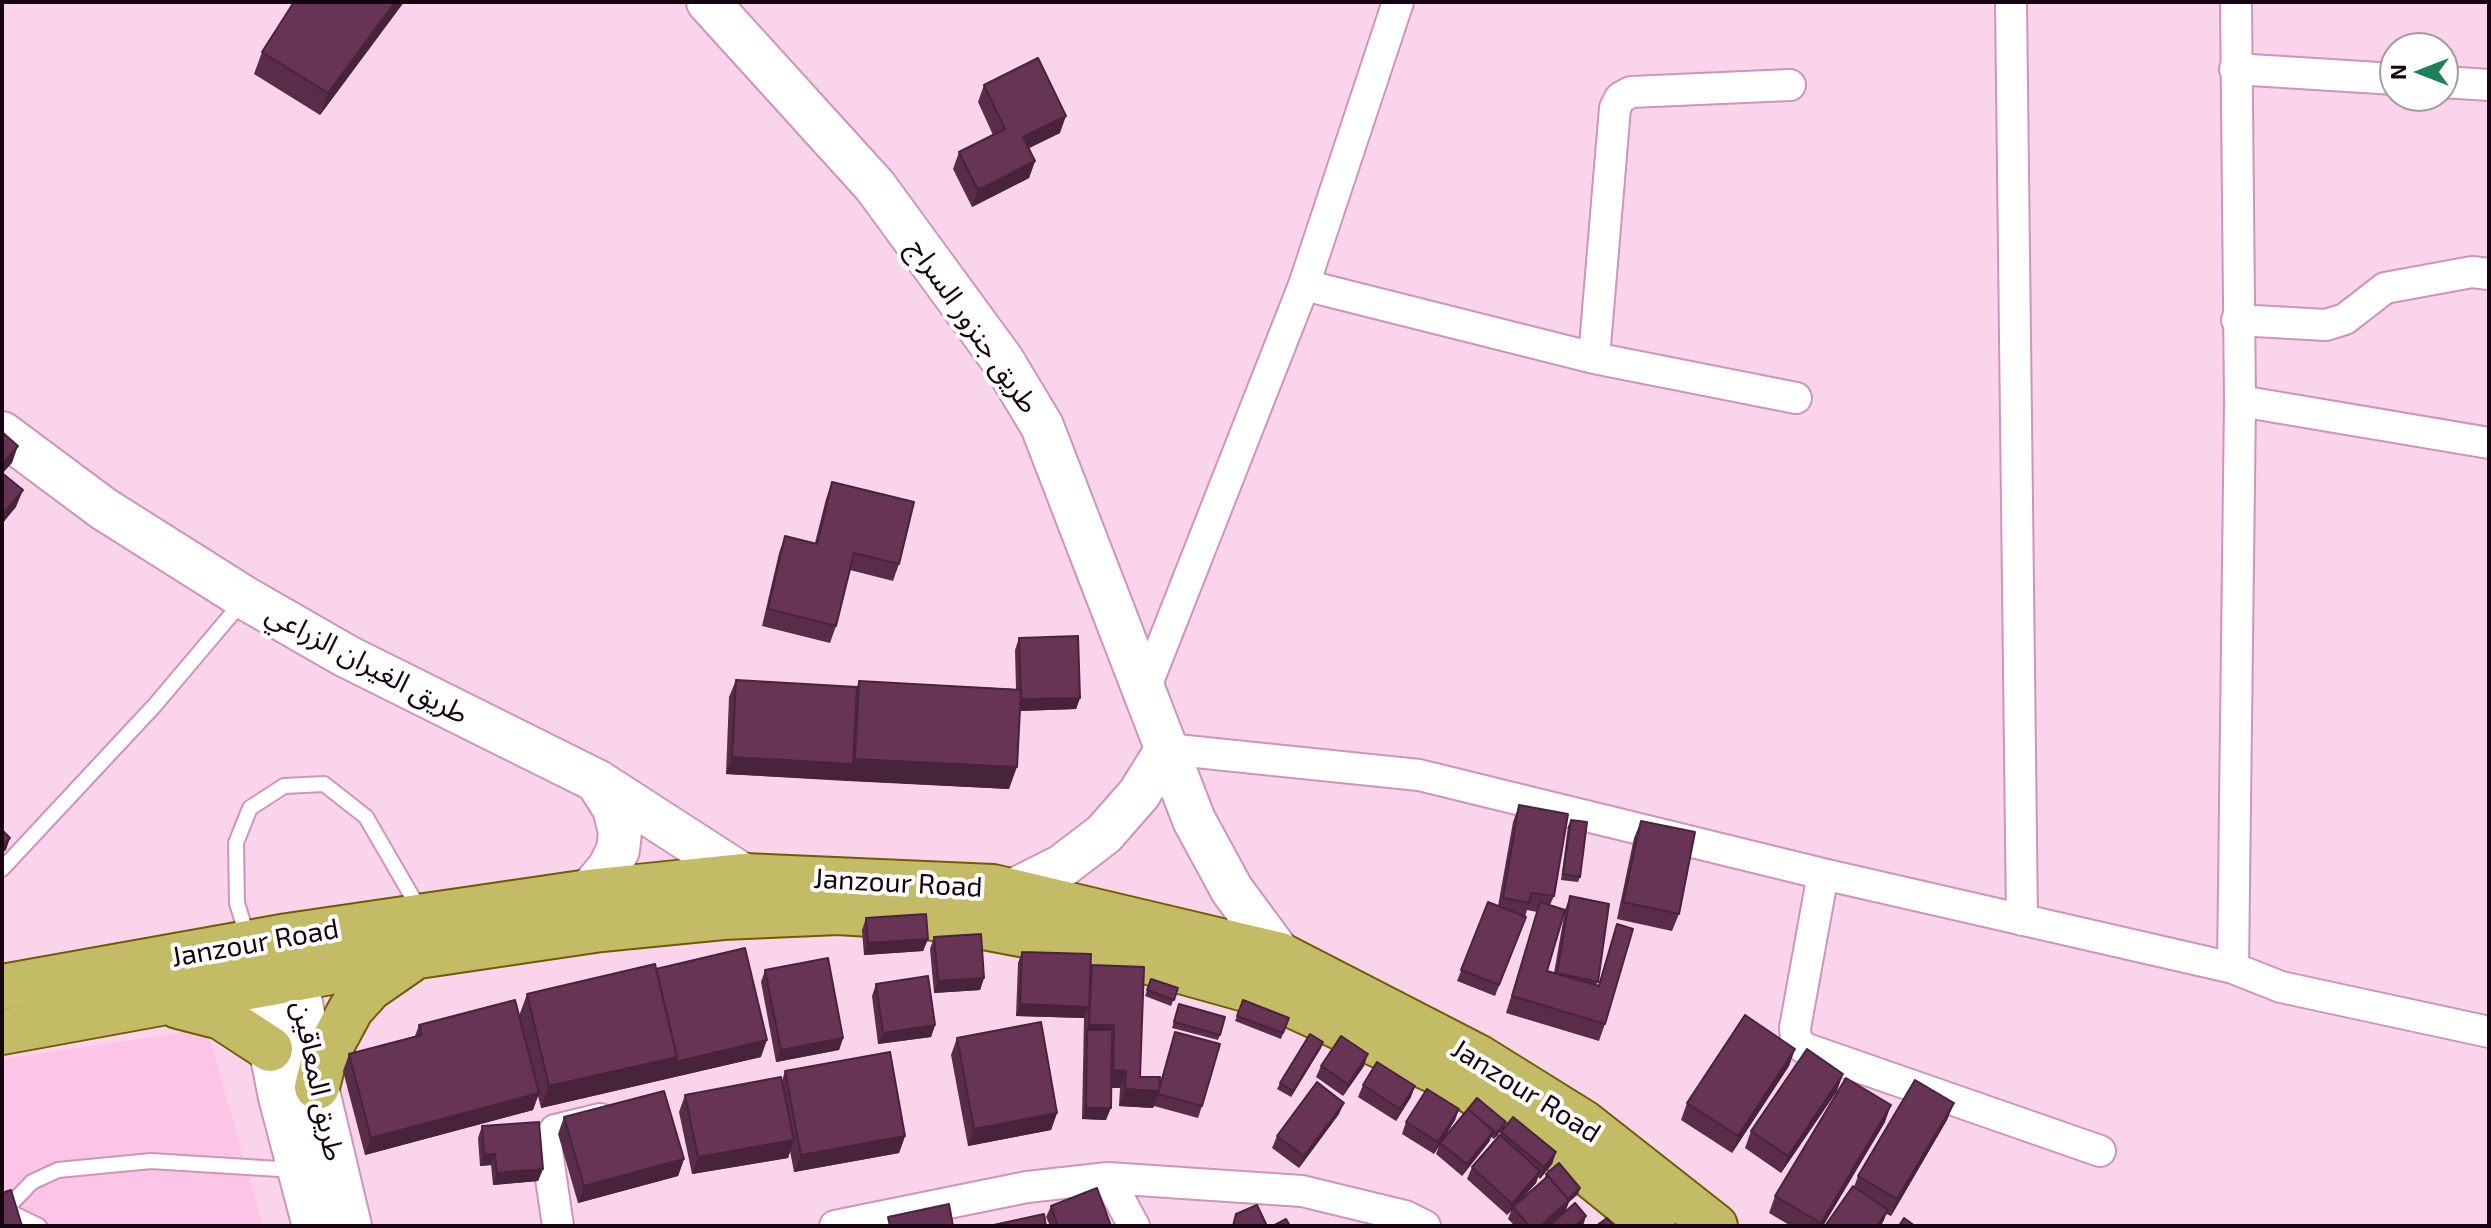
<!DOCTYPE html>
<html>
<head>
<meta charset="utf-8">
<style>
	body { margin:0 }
	#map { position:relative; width:2491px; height:1228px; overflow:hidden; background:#fad4eb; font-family:"Exo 2",sans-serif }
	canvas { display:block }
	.frame { position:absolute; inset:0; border:4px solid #170411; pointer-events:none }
	.north { position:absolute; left:2379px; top:32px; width:80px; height:80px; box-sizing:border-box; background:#fff; border:2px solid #a29ba0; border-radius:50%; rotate:270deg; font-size:22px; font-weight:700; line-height:32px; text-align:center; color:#170411 }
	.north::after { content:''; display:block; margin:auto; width:28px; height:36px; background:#1f8159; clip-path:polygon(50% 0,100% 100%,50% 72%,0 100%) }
</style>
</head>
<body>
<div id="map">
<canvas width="2491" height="1228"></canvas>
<div class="frame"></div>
<div class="north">N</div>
</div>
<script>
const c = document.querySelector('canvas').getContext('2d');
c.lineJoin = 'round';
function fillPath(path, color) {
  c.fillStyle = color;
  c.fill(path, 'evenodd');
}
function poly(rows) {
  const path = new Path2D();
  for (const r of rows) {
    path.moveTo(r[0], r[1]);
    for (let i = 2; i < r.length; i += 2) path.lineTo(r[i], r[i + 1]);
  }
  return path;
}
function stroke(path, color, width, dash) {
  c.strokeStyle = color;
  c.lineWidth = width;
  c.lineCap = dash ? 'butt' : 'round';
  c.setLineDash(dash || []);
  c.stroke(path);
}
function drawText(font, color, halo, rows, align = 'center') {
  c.font = font + ' "Exo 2","Noto Sans Arabic",sans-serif';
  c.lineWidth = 8;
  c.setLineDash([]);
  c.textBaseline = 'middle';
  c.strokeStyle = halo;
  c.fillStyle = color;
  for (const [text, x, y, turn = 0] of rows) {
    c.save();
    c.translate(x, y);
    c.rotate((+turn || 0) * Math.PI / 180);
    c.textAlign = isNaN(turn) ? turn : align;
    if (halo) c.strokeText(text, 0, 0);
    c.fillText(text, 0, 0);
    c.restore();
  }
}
fillPath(poly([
	[207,1029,263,1226,2,1226,2,1059]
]), '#fcc4e6');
const lane = poly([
	[2,869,155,705,242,602],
	[248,939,237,903,236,843,250,808,284,786,324,784,366,817,421,912],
	[4,1209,39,1226],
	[6,1209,32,1182,58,1170,151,1161,295,1170]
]);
const street = poly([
	[2011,2,2022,920],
	[2235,69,2395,79],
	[2443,82,2489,85],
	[1304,285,1594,358,1796,398],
	[2237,320,2326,325,2345,319,2385,288,2472,272,2489,274],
	[1594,358,1615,108,1620,98,1631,92,1790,85],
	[2240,401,2489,443],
	[1145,689,1304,285,1398,2],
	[1167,749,1419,775,1823,874,2233,968,2281,987,2489,1032],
	[1823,874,1795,1028,1796,1039,1804,1048,2100,1151],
	[2233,968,2240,401,2236,2],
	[1108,1178,1134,1226],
	[558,1226,546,1144,555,1130,600,1119],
	[835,1226,1027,1187,1108,1178,1302,1191,1405,1216,1425,1226]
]);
const secondary = poly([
	[708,2,875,186,1003,361,1042,426,1194,820,1232,890,1280,955],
	[2,433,104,509,245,598,346,656,597,781,744,876],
	[1014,890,1062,866,1104,834,1139,794,1167,749],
	[589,892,609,868,618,850,620,832,614,808,598,783],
	[290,946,317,1087,350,1226],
	[251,952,280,1097,314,1226]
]);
const primary = poly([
	[2,987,288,936,589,892,744,876,993,887,1280,955,1478,1057,1584,1123,1715,1226],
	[178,1006,221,1017,270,1049],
	[2,1032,418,956,601,929,723,917,838,912,936,918,1109,951,1274,997,1455,1080,1557,1148,1653,1226],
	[317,1087,324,1059,351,1009,370,988,409,961]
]);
stroke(lane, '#cf94b9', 18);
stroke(street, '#cf94b9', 34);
stroke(secondary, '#cf94b9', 46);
stroke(primary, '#6e5d06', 48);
stroke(lane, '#fff', 14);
stroke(street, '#fff', 30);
stroke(secondary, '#fff', 42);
stroke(primary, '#c4bb66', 44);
fillPath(poly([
	[290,2,404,2,320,115,254,74,262,52,292,5],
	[984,85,1060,133,1029,148,1035,161,1029,178,972,207,953,169,959,152,993,135,978,102],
	[832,482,899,564,893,581,850,570,836,626,830,643,762,626,779,553,785,536,815,543,826,499],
	[1019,638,1080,698,1076,709,1020,711,1009,789,726,774,729,697,736,680,857,687,859,681,1016,689,1015,650],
	[1519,805,1554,896,1550,905,1565,910,1570,896,1598,982,1596,985,1598,986,1617,924,1605,1024,1599,1041,1506,1013,1537,912,1527,910,1522,928,1495,996,1457,981,1488,902,1498,906,1513,822],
	[1565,910,1554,973,1547,971],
	[1571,820,1580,877,1578,882,1561,880,1568,826],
	[1641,821,1679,914,1672,931,1617,919,1634,838],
	[866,918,928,939,923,951,864,955,862,930],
	[934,937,984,978,980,990,934,993,930,949],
	[1022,952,1090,971,1092,965,1140,1077,1160,1083,1175,1032,1202,1106,1198,1118,1154,1106,1153,1108,1119,1106,1120,1088,1111,1088,1106,1120,1082,1119,1084,1018,1016,1016,1018,963],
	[656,969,761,1057,541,1108,538,1096,533,1110,365,1155,343,1071,349,1054,415,1036,419,1025,519,1016,527,994],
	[765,970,843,1038,839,1050,776,1062,761,982],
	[1151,979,1178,988,1171,1006,1145,996],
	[876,984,935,1025,931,1037,878,1044,872,996],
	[1243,1000,1289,1018,1281,1039,1235,1021],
	[1177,1010,1220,1035,1218,1040,1172,1028],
	[957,1038,1057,1113,1051,1130,968,1146,951,1055],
	[1323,1042,1321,1048,1291,1097,1277,1089,1280,1083],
	[1795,1049,1789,1066,1732,1153,1681,1120,1687,1103],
	[1321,1066,1364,1066,1343,1096,1316,1077],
	[785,1071,905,1136,899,1153,794,1172,790,1151,788,1158,692,1174,679,1112,685,1095,782,1081],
	[1363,1085,1411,1097,1396,1121,1358,1097],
	[1837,1091,1781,1173,1745,1148,1751,1131],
	[1954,1103,1947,1120,1891,1216,1886,1214,1883,1222,1854,1187,1858,1176],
	[1459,1109,1455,1120,1444,1138,1506,1122,1504,1127,1494,1139,1491,1137,1489,1142,1462,1176,1436,1154,1439,1146,1434,1154,1402,1134,1406,1122],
	[1339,1114,1299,1168,1272,1148,1277,1136],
	[564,1117,684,1159,678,1176,578,1203,558,1134],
	[1885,1122,1823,1226,1791,1226,1769,1213,1775,1196],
	[482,1126,543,1169,538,1181,493,1185,491,1165,480,1166,478,1138],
	[1501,1132,1556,1152,1552,1164,1540,1179,1538,1177,1536,1183,1522,1198,1544,1180,1546,1174,1580,1188,1578,1194,1569,1202,1565,1212,1583,1226,1515,1226,1508,1219,1511,1211,1507,1215,1467,1179,1472,1167,1499,1136],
	[1051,1206,1111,1226,1050,1226,1046,1217]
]), '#592d4a');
fillPath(poly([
	[395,2,404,2,320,115,328,93],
	[1066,116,1060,133,1017,154,1023,137],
	[1035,161,1029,178,972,207,978,190],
	[18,446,12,463,2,474,2,464],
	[23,490,16,507,2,524,2,515],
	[1080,698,1076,709,1017,711,1021,699],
	[732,757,853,764,847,781,726,774],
	[855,759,1017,767,1009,789,847,781],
	[10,838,6,850,2,853,2,846],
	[928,939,923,951,864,955,868,943],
	[984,978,980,990,934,993,938,981],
	[1020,1004,1089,1007,1084,1018,1016,1016],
	[935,1025,931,1037,878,1044,883,1033],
	[1089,1025,1114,1025,1108,1042,1087,1030],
	[843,1038,839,1050,776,1062,781,1050],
	[767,1040,761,1057,541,1108,549,1086,677,1057],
	[1323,1042,1321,1048,1291,1097,1293,1091],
	[1795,1049,1789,1066,1732,1153,1738,1136],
	[1368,1054,1364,1066,1343,1096,1348,1084],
	[1113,1070,1126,1071,1120,1088,1107,1087],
	[1843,1074,1837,1091,1781,1173,1788,1156],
	[1415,1086,1411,1097,1396,1121,1400,1109],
	[1125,1089,1159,1091,1153,1108,1119,1106],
	[539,1093,533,1110,365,1155,371,1138],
	[1344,1103,1339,1114,1299,1168,1304,1156],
	[1954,1103,1947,1120,1891,1216,1897,1199],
	[1891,1105,1885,1122,1823,1226,1820,1226],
	[1086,1108,1111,1108,1106,1120,1082,1119],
	[1459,1109,1455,1120,1434,1154,1438,1142],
	[1057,1113,1051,1130,968,1146,974,1129],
	[1506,1122,1504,1127,1494,1139,1496,1134],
	[1494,1131,1489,1142,1462,1176,1467,1164],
	[905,1136,899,1153,794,1172,801,1155],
	[794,1140,788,1158,692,1174,698,1157],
	[1556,1152,1552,1164,1540,1179,1544,1167],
	[495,1154,491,1165,480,1166,484,1155],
	[684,1159,678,1176,578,1203,584,1186],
	[543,1169,538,1181,493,1185,497,1173],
	[1540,1171,1536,1183,1514,1208,1513,1207,1507,1215,1512,1204],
	[1580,1188,1578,1194,1569,1202,1565,1212,1549,1226,1540,1226],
	[1888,1210,1883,1222,1881,1226,1877,1226],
	[1586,1216,1583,1226,1575,1226]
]), '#48243c');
const building = poly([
	[294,2,395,2,328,93,262,52,294,2],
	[1038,58,1066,116,1023,137,1035,161,978,190,959,152,1005,129,984,85,1038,58],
	[2,432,18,446,2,464,2,432],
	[2,473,23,490,2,515,2,473],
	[832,482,914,502,899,564,854,553,836,626,768,609,785,536,817,544,832,482],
	[1078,636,1080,698,1021,699,1019,638,1078,636],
	[736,680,857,687,853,764,732,757,736,680],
	[859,681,1021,690,1017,767,855,759,859,681],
	[1519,805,1568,814,1554,896,1531,893,1529,903,1503,898,1519,805],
	[1571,820,1587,822,1580,877,1563,874,1571,820],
	[1641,821,1695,832,1679,914,1623,902,1641,821],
	[2,830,10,838,2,846,2,830],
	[1570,896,1609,904,1598,982,1557,973,1570,896],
	[1488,902,1526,917,1499,985,1461,970,1488,902],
	[1540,902,1565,910,1547,971,1599,986,1617,924,1633,929,1605,1024,1512,996,1540,902],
	[926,914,928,939,868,943,866,918,926,914],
	[981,934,984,978,938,981,934,937,981,934],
	[745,948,767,1040,675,1062,677,1057,656,969,745,948],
	[1022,952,1091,954,1089,1007,1020,1004,1022,952],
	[828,958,843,1038,781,1050,765,970,828,958],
	[655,964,677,1057,549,1086,527,994,655,964],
	[1092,965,1144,967,1140,1077,1160,1077,1159,1091,1125,1089,1126,1071,1113,1070,1114,1025,1089,1025,1092,965],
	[928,976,935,1025,883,1033,876,984,928,976],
	[1151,979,1178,988,1174,1000,1147,990,1151,979],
	[515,1000,539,1093,371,1138,349,1054,422,1035,419,1025,515,1000],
	[1243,1000,1289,1018,1283,1033,1237,1016,1243,1000],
	[1179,1004,1225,1017,1220,1035,1174,1022,1179,1004],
	[1745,1015,1795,1049,1738,1136,1687,1103,1745,1015],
	[1041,1022,1057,1113,974,1129,957,1038,1041,1022],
	[1087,1030,1112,1030,1111,1108,1086,1108,1087,1030],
	[1175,1032,1220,1044,1202,1106,1158,1094,1175,1032],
	[1310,1034,1323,1042,1293,1091,1280,1083,1310,1034],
	[1341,1036,1368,1054,1348,1084,1321,1066,1341,1036],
	[1807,1049,1843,1074,1788,1156,1751,1131,1807,1049],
	[890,1052,905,1136,801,1155,785,1071,890,1052],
	[1377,1062,1415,1086,1400,1109,1363,1085,1377,1062],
	[781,1077,794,1140,698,1157,685,1095,781,1077],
	[1846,1078,1891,1105,1821,1223,1775,1196,1846,1078],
	[1915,1080,1954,1103,1897,1199,1858,1176,1915,1080],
	[1317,1082,1344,1103,1304,1156,1277,1136,1317,1082],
	[1427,1089,1459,1109,1438,1142,1406,1122,1427,1089],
	[664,1091,684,1159,584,1186,564,1117,664,1091],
	[1477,1098,1506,1122,1496,1134,1468,1109,1477,1098],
	[1468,1109,1494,1131,1467,1164,1440,1143,1468,1109],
	[1513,1117,1556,1152,1544,1167,1501,1132,1513,1117],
	[539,1122,543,1169,497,1173,495,1154,484,1155,482,1126,539,1122],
	[1500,1135,1540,1171,1512,1204,1472,1167,1500,1135],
	[1559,1163,1580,1188,1568,1199,1546,1174,1559,1163],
	[1548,1176,1569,1200,1540,1226,1529,1226,1513,1207,1548,1176],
	[1853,1186,1888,1210,1877,1226,1825,1226,1853,1186],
	[1097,1188,1111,1226,1058,1226,1051,1206,1097,1188],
	[11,1190,22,1226,2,1226,2,1193,11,1190],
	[1575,1203,1586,1216,1575,1226,1549,1226,1575,1203],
	[949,1204,953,1226,890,1226,888,1217,949,1204],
	[1257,1205,1267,1226,1233,1226,1236,1214,1257,1205],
	[1044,1214,1046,1226,989,1226,1044,1214],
	[1607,1218,1614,1226,1596,1226,1607,1218],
	[1904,1218,1915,1226,1899,1226,1904,1218],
	[1286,1219,1290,1226,1273,1226,1286,1219]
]);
fillPath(building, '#673456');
stroke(building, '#48243c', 2);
drawText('28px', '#170411', '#fff', [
	["طريق جنزور السراج",973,326,55],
	["طريق الغيران الزراعي",367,664,28],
	["Janzour Road",898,883,3],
	["Janzour Road",255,943,-10],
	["طريق المعاقين",318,1081,78],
	["Janzour Road",1526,1091,32]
]);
</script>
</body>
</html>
